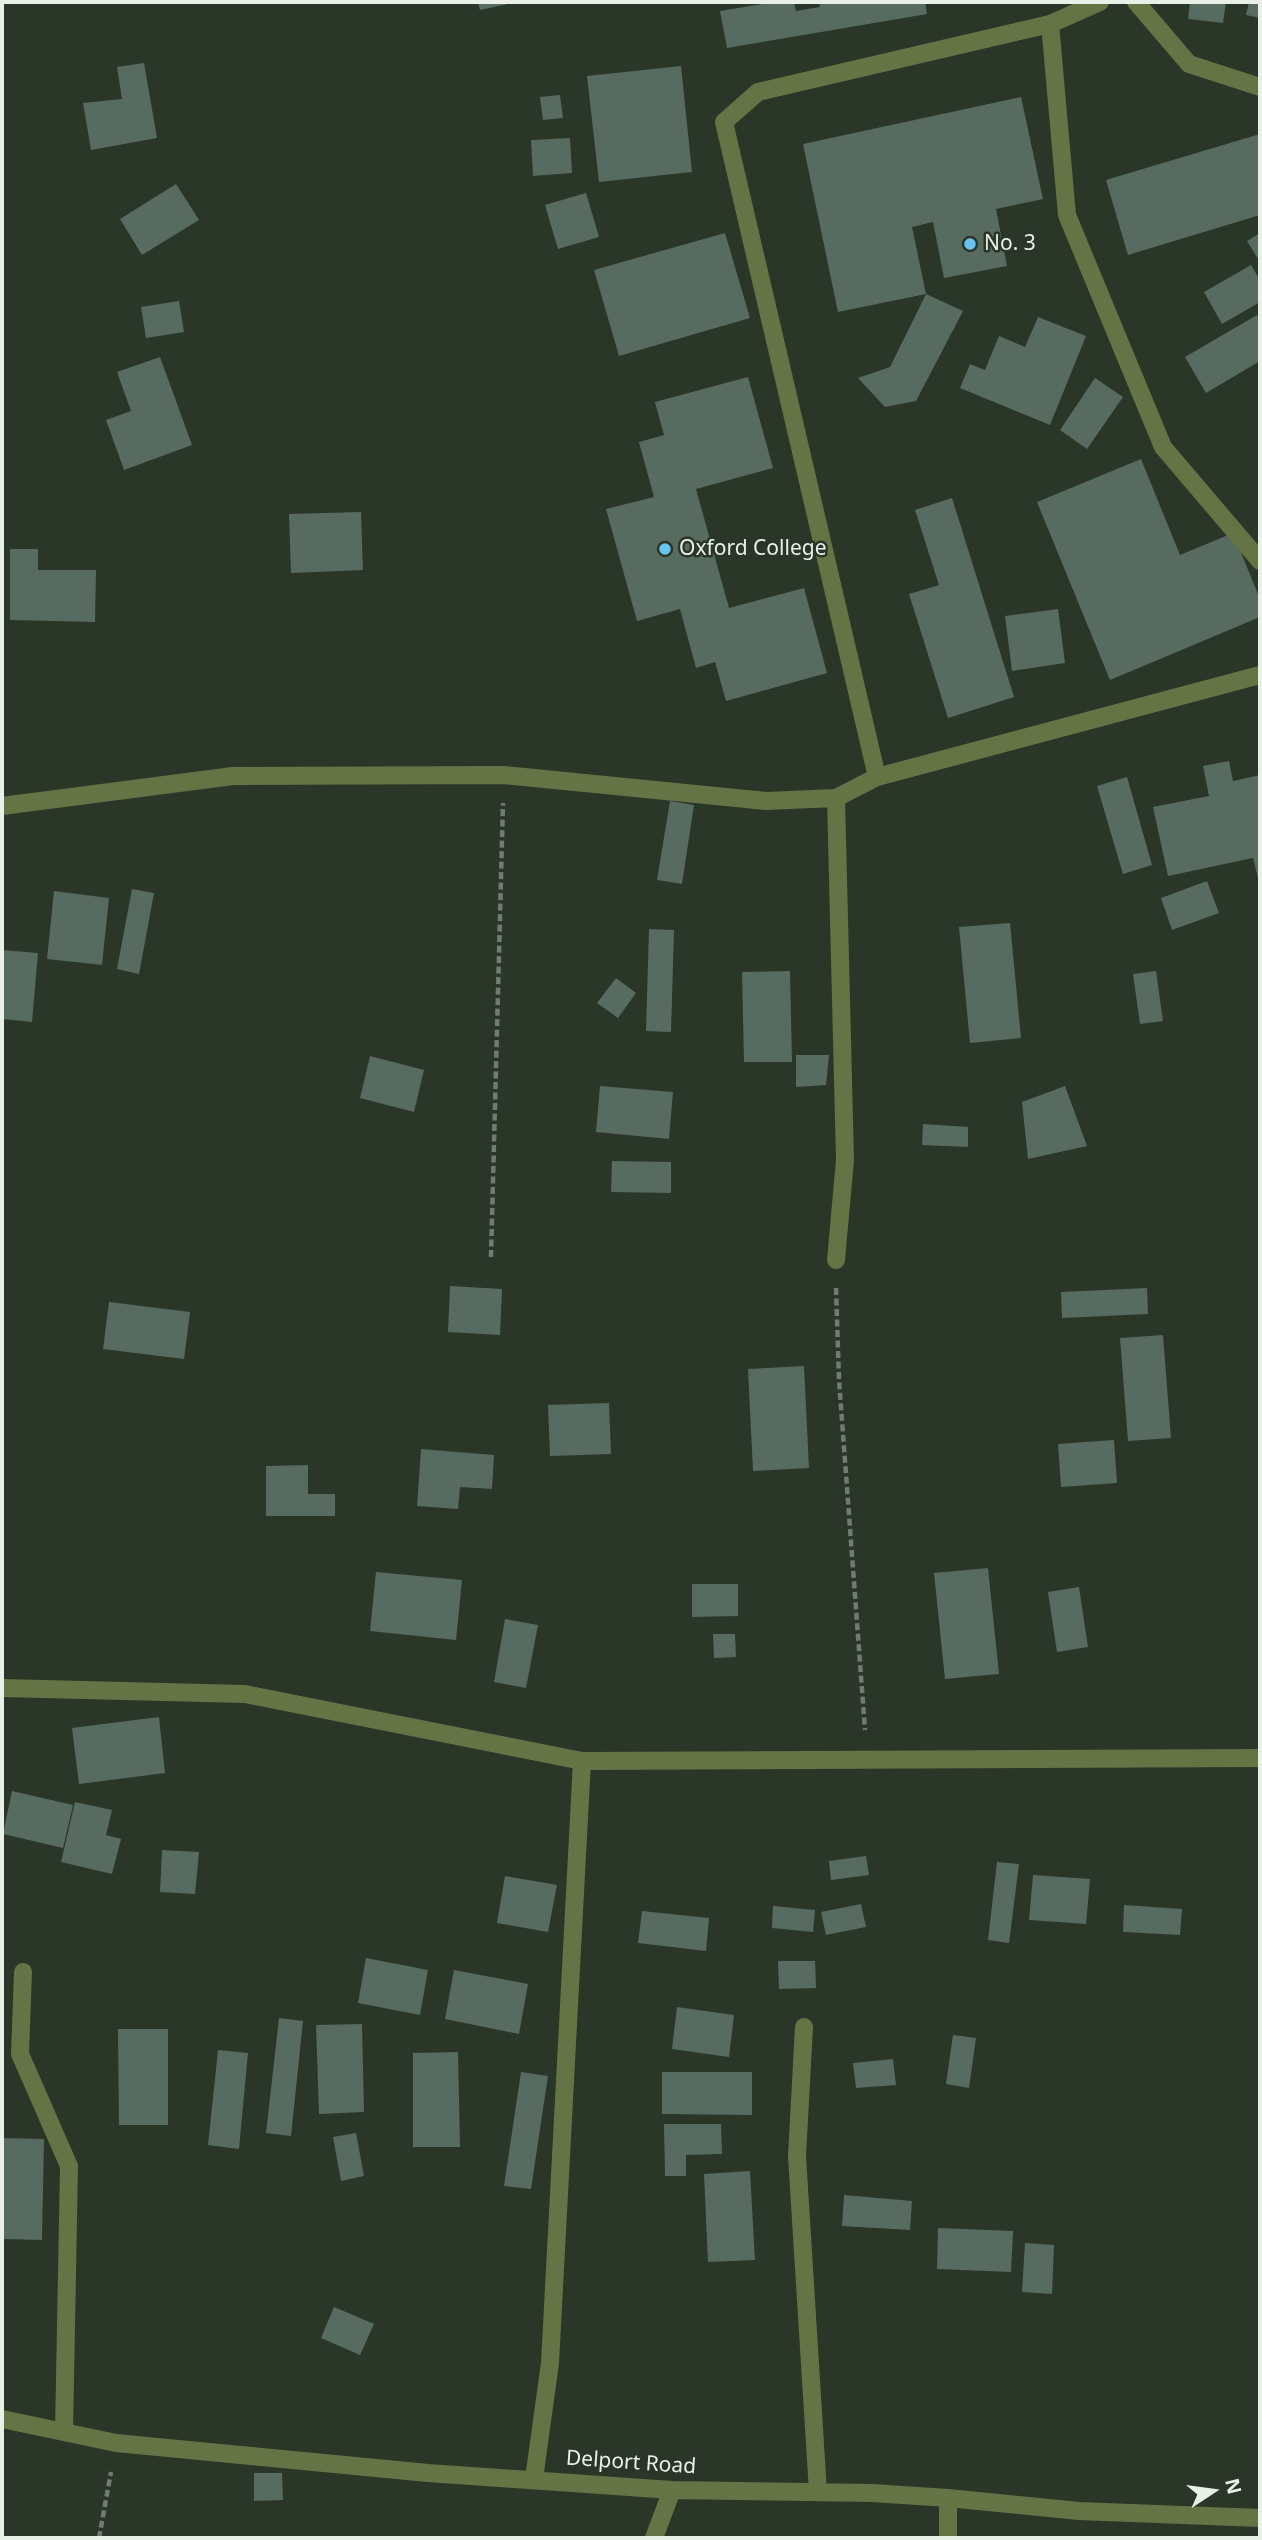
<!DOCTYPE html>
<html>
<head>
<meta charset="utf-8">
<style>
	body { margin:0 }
	#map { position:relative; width:1262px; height:2540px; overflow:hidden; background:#2a3628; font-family:"Noto Sans",sans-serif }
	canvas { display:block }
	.frame { position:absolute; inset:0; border:4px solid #e8f0e7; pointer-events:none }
	.north { position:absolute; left:1178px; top:2456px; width:70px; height:70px; -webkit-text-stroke:5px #2a3628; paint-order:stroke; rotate:77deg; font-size:19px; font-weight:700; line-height:28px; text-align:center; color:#e8f0e7 }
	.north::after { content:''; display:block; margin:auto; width:24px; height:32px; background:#e8f0e7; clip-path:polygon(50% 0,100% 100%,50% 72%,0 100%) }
</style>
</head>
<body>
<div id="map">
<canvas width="1262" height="2540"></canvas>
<div class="frame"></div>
<div class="north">N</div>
</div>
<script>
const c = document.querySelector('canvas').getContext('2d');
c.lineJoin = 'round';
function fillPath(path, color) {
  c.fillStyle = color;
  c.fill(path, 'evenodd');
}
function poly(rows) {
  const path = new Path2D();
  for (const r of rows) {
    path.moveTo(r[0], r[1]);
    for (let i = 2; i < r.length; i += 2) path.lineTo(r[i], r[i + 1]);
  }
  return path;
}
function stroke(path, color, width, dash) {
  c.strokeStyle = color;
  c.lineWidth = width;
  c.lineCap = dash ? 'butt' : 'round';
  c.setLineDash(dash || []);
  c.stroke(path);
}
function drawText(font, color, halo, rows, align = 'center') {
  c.font = font + ' "Noto Sans",sans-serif';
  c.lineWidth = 5;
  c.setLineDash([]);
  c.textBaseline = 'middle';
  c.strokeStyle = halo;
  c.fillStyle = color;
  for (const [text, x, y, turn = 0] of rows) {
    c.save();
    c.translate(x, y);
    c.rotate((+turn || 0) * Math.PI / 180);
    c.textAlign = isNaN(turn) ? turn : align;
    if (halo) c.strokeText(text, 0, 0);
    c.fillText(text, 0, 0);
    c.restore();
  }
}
fillPath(poly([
	[478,2,513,2,513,3,480,10],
	[774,2,794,2,796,11,820,7,819,2,925,2,927,14,727,48,720,11],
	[1190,2,1226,2,1223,23,1188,19],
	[1249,2,1260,2,1260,18,1246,15],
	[144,63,157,138,91,150,83,103,122,99,117,67],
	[681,66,692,172,599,182,587,76],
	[560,95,563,118,543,120,540,97],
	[1021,97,1043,199,996,209,1007,266,944,278,933,222,912,227,926,294,838,312,803,144],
	[1260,134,1260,215,1128,255,1106,180],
	[570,138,572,173,533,176,531,140],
	[176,184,199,220,142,255,120,219],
	[586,193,599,237,558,249,545,205],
	[725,233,750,318,619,356,594,270],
	[1260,233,1260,262,1247,241],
	[1251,265,1260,280,1260,302,1222,324,1204,292],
	[926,294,963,311,916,401,885,407,858,378,890,367],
	[179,301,184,332,146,338,141,307],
	[1257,315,1260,321,1260,361,1206,393,1185,357],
	[1038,317,1086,336,1050,425,960,388,970,364,985,370,999,336,1025,347],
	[160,357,192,445,124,470,106,420,131,411,117,372],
	[748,377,773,468,696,489,729,608,804,588,827,673,726,701,715,662,696,668,680,609,637,621,606,509,654,497,639,442,664,435,655,402],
	[1095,378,1123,397,1087,449,1060,430],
	[1141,459,1180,555,1233,533,1260,599,1260,617,1110,680,1037,502],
	[952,498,1014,697,948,718,909,594,939,585,915,510],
	[361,512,363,570,291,573,289,514],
	[10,549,38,549,38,570,96,570,95,622,10,620],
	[1058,609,1065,663,1012,671,1005,616],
	[1229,761,1233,781,1260,775,1260,878,1258,878,1253,858,1168,876,1153,807,1209,796,1203,766],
	[1127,777,1152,865,1123,874,1097,786],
	[670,801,694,805,682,884,657,880],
	[1207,881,1219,913,1172,930,1161,898],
	[132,889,154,893,139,974,117,969],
	[54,891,109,898,102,965,47,959],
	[1010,923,1021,1038,970,1043,959,927],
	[649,929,674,930,671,1032,646,1031],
	[2,950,38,953,32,1022,2,1019],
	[790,971,792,1062,744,1062,742,972],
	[1156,971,1163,1021,1140,1024,1133,974],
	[616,978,636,993,618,1018,597,1003],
	[796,1055,829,1055,826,1085,796,1087],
	[370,1056,424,1070,414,1112,360,1098],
	[600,1086,673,1092,669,1139,596,1132],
	[1065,1086,1087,1146,1028,1159,1022,1102],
	[923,1124,968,1127,968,1147,922,1145],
	[612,1161,671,1162,671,1193,611,1192],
	[450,1286,502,1289,500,1335,448,1332],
	[1147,1288,1148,1314,1062,1318,1061,1292],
	[109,1302,190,1312,184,1359,103,1349],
	[1163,1335,1171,1438,1128,1441,1120,1338],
	[804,1366,809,1468,753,1471,748,1369],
	[609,1403,611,1454,550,1456,548,1405],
	[1114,1440,1117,1483,1061,1487,1058,1444],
	[421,1449,494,1455,492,1489,460,1487,458,1509,417,1506],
	[308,1465,308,1494,335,1494,335,1516,266,1516,266,1466],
	[988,1568,999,1674,945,1679,934,1573],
	[376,1572,462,1580,456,1640,370,1631],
	[692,1584,738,1584,738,1616,692,1617],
	[1079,1587,1088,1647,1057,1652,1048,1592],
	[505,1619,538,1625,526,1688,494,1682],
	[713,1634,735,1634,736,1657,714,1658],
	[159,1717,165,1773,79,1784,72,1728],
	[12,1791,73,1805,63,1848,3,1834],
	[75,1802,112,1810,106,1835,121,1839,112,1874,61,1862],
	[162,1850,199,1852,195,1894,160,1892],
	[866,1856,869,1875,831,1880,829,1861],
	[997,1862,1019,1864,1009,1943,988,1940],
	[1033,1875,1090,1879,1086,1924,1029,1920],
	[505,1876,557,1885,548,1932,497,1923],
	[861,1904,866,1927,826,1935,821,1912],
	[1124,1905,1182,1909,1180,1935,1123,1932],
	[773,1906,815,1910,813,1932,772,1928],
	[642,1911,709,1918,706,1951,638,1943],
	[366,1958,428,1970,420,2015,358,2003],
	[778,1961,815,1961,816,1988,779,1989],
	[454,1970,528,1984,519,2034,445,2019],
	[677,2007,734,2015,729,2057,672,2049],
	[279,2018,303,2021,291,2136,266,2133],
	[362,2024,364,2112,319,2114,316,2025],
	[118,2029,168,2029,168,2125,119,2125],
	[953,2035,976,2038,969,2088,946,2084],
	[218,2050,248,2053,239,2149,208,2145],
	[458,2052,460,2147,413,2147,413,2053],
	[893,2059,896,2085,856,2088,853,2063],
	[521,2072,548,2076,531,2189,504,2186],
	[662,2072,752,2072,752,2115,662,2114],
	[664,2124,721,2124,722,2154,686,2155,686,2176,665,2176],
	[356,2133,364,2176,341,2181,333,2137],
	[2,2138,44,2139,42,2240,2,2239],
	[750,2171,755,2260,708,2262,704,2174],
	[844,2195,912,2201,910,2230,842,2226],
	[938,2228,1013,2231,1011,2272,937,2269],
	[1025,2243,1054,2245,1052,2294,1022,2292],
	[334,2307,374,2324,360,2355,321,2338],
	[254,2473,282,2473,283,2500,254,2501]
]), '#586b60');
stroke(poly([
	[491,1257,503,803],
	[836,1288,839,1380,865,1730],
	[99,2538,111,2472]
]), '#717c70', 4.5, [7, 3.5]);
stroke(poly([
	[1136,2,1189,64,1260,87],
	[1050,24,1067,215,1163,447,1260,561],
	[877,777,724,122,758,92,1050,24,1100,2],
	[2,806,233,776,504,775,766,801,836,798,877,777,1260,675],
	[836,1260,845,1160,836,798],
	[2,1688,245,1694,582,1761,1260,1758],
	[23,1972,20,2054,69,2166,64,2432],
	[804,2027,797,2156,818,2492],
	[2,2419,116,2443,428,2473,672,2490,872,2493,948,2498,1079,2511,1260,2518],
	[534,2479,550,2363,582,1761],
	[948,2498,948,2538],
	[654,2538,672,2490]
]), '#657444', 18);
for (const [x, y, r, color] of [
	[970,244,7,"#68c4f0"],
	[665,549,7,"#68c4f0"]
]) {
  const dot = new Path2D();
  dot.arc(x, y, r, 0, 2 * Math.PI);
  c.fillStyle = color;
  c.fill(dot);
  stroke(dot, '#2a3628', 2.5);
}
drawText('21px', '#e8f0e7', '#2a3628', [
	["No. 3",984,244],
	["Oxford College",679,549]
], 'left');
drawText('21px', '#e8f0e7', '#2a3628', [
	["Delport Road",631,2463,4]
]);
</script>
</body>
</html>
